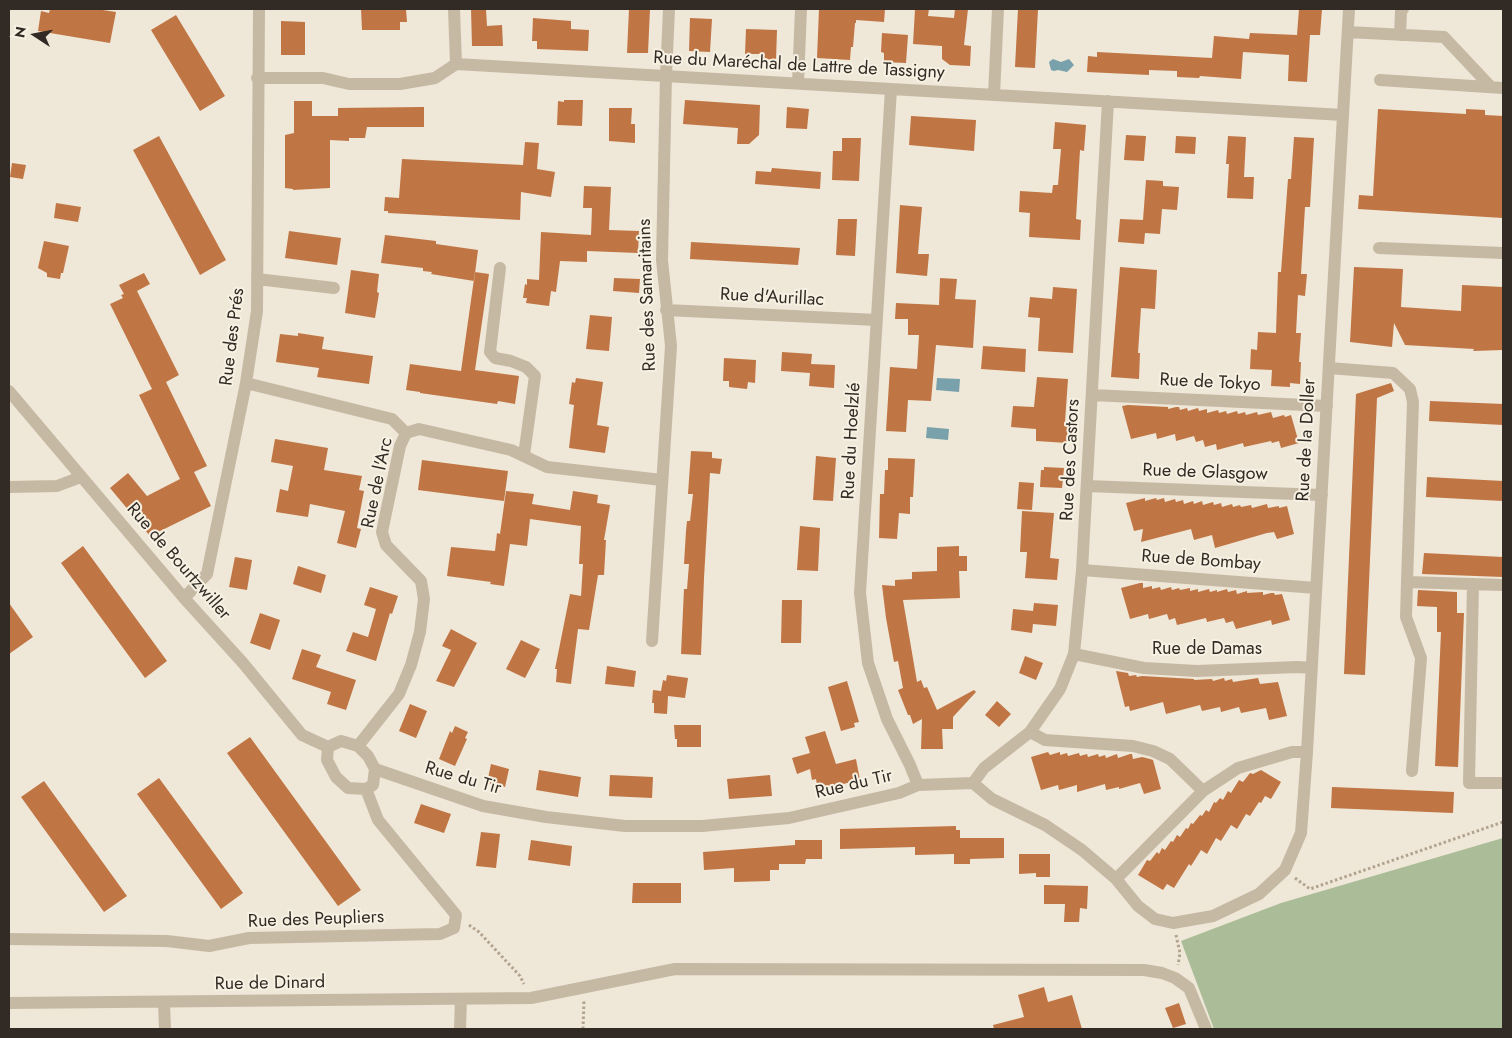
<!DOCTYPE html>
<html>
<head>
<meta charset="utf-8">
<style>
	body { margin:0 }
	#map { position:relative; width:1512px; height:1038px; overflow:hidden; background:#efe7d7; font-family:Jost,sans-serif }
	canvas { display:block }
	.frame { position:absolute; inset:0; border:10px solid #322b25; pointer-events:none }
	.north { position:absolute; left:10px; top:10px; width:50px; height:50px; -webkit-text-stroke:4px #f7f1e3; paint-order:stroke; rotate:281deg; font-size:14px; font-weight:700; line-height:20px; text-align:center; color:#322b25 }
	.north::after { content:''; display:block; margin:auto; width:18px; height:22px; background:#322b25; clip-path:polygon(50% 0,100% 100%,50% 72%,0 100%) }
</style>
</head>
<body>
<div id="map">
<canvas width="1512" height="1038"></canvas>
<div class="frame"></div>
<div class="north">N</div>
</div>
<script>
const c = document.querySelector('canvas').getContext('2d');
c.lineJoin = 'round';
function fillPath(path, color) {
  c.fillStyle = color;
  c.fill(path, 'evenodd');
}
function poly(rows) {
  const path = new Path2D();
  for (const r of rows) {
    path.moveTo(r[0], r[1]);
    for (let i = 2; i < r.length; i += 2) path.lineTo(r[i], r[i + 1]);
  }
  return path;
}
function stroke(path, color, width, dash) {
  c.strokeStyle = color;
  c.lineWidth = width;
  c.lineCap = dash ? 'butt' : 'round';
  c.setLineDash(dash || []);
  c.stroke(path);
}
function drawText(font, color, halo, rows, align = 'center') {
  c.font = font + ' Jost,sans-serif';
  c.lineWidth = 4;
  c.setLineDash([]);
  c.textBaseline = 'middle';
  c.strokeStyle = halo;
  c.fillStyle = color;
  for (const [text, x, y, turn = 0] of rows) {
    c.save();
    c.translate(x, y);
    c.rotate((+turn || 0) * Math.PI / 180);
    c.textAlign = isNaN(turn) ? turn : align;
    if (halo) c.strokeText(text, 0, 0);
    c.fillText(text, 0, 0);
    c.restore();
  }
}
fillPath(poly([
	[1503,838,1503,1029,1214,1029,1181,941,1281,903]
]), '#abbd98');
fillPath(poly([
	[1053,59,1061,62,1069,59,1074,65,1067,72,1058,70,1054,71,1051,70,1049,62],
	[937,378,960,379,959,392,936,390],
	[927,427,949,429,948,440,926,438]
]), '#78a1ab');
fillPath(poly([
	[50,9,96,9,116,12,110,43,38,31,41,11,49,13],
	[361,9,406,9,407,22,400,22,400,30,362,30],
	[471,9,486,9,487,26,502,25,503,46,472,46],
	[629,9,650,9,648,53,627,53],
	[819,9,885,9,884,22,856,20,856,23,855,23,853,47,851,47,850,60,817,58],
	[915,9,929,9,928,16,954,18,955,9,968,9,964,45,971,46,970,66,950,65,942,59,942,46,913,44],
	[1018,9,1038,9,1035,68,1015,67],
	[1299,9,1322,9,1320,35,1310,35,1307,82,1288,81,1289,55,1243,52,1241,79,1200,76,1199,78,1177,77,1177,71,1149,70,1149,75,1087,72,1088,56,1097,57,1097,52,1212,58,1214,36,1249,39,1250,33,1297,35],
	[176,15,225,96,200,111,151,30],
	[533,18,571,21,571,29,589,30,588,51,537,49,537,41,532,41],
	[690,18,712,19,710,52,689,51],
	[281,21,305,22,305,55,281,55],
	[746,29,777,30,776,60,762,59,762,54,745,54],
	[882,33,908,35,906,63,884,62,884,53,881,52],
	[564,100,583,100,582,126,557,125,558,101,564,102],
	[685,100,760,105,759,135,749,144,737,144,738,128,683,124],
	[294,101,312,101,312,116,338,116,338,108,424,107,424,127,367,127,365,138,349,138,349,141,330,140,330,188,293,190,293,189,285,188,285,135,294,133],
	[787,107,809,109,807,129,786,128],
	[609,108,632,108,631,124,635,124,635,143,609,141],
	[1378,109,1466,114,1466,109,1485,110,1485,115,1503,116,1503,218,1358,209,1359,195,1373,196],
	[911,116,976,120,974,151,909,145],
	[1055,122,1086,125,1084,151,1080,150,1076,219,1081,220,1080,240,1029,237,1030,213,1019,212,1020,191,1052,193,1053,185,1058,185,1061,149,1053,149],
	[1126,135,1146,136,1144,161,1124,160],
	[159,136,226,260,200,275,133,150],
	[1176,136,1196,137,1195,154,1175,153],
	[1228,136,1246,137,1244,177,1254,177,1253,199,1227,198,1229,164,1226,164],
	[1294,137,1314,138,1310,207,1305,207,1301,274,1307,274,1305,296,1298,295,1296,333,1301,333,1299,362,1301,362,1300,384,1290,383,1290,387,1271,386,1272,370,1250,369,1251,349,1257,350,1258,332,1276,333,1278,272,1281,272,1288,179,1291,179],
	[842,138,861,138,859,181,832,180,833,151,842,151],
	[525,142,539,143,537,169,555,172,551,197,521,192,520,220,388,213,388,211,384,211,385,197,399,198,402,159,523,165],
	[12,163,26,165,23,179,10,177],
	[772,168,821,172,820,189,755,184,756,171,771,172],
	[1146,180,1163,181,1163,186,1179,187,1177,210,1162,209,1160,234,1145,233,1144,244,1118,242,1120,219,1143,220],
	[584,186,611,187,609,230,639,231,638,253,587,251,587,262,560,261,556,292,551,291,549,306,526,303,527,298,523,298,525,284,527,285,527,279,539,280,541,232,591,235,592,208,583,208],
	[56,203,81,207,78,222,54,218],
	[900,205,922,207,918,254,929,254,927,276,896,273],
	[838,219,857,219,855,256,836,255],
	[289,231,341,238,337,265,285,258],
	[385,235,436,241,436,244,478,250,474,281,431,274,432,272,423,271,423,268,381,263],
	[44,241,69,246,63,273,61,273,60,279,47,277,47,273,38,268],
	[691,242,800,248,798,265,690,259],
	[1120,267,1157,270,1155,309,1141,308,1138,353,1140,353,1139,379,1111,377],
	[1354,267,1403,269,1401,307,1461,311,1462,285,1503,287,1503,350,1473,351,1474,349,1405,345,1394,323,1392,347,1350,342],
	[351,270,379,274,377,292,379,293,375,318,345,313],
	[475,272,489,274,475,370,519,376,515,404,498,401,497,404,420,393,420,392,406,390,410,364,461,371],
	[144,273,150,284,137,291,179,375,166,382,207,466,194,472,211,506,150,536,110,488,128,473,147,496,180,479,139,395,152,389,110,304,123,298,121,295,124,294,119,285],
	[614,278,640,279,639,293,613,291],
	[940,278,957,279,955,299,976,300,973,348,936,345,931,401,908,400,906,432,886,431,890,367,917,369,919,335,908,335,908,319,895,319,896,303,939,305],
	[1053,287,1077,289,1073,353,1038,351,1040,318,1028,317,1030,297,1052,299],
	[590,315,612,317,609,351,586,349],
	[298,333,324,337,322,349,373,356,369,384,317,377,319,368,276,362,280,334,298,336],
	[983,346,1026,349,1025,372,981,369],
	[782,352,812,354,811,364,835,365,834,388,809,386,810,373,781,371],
	[724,358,756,360,755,383,748,382,747,389,729,387,729,381,723,381],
	[1037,377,1068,379,1065,422,1068,422,1067,443,1036,441,1036,429,1011,427,1013,406,1034,407],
	[576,378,603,382,597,425,609,427,605,453,569,448,574,405,569,404,572,382,575,383],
	[1391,383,1394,391,1377,398,1365,675,1344,674,1356,394],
	[1430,401,1503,404,1503,425,1429,421],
	[1128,405,1168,407,1168,409,1176,407,1179,407,1180,410,1187,408,1188,411,1198,408,1199,411,1207,409,1207,413,1218,410,1219,413,1226,411,1227,414,1237,411,1238,414,1245,412,1246,415,1257,412,1258,415,1271,412,1273,418,1284,415,1285,417,1291,415,1299,443,1281,448,1279,441,1272,443,1271,441,1244,447,1243,443,1217,450,1216,444,1205,447,1203,440,1196,442,1194,436,1176,441,1175,434,1157,439,1156,433,1131,439,1122,406],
	[275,439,328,448,324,470,362,476,359,490,364,491,357,528,361,529,356,548,337,543,345,511,310,504,308,517,276,512,280,489,288,491,293,466,271,462],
	[691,451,712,452,712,458,722,459,720,474,710,473,704,578,701,655,681,654,684,589,687,589,689,564,684,564,686,531,687,521,690,521,693,494,688,494],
	[816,456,836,458,833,501,813,500],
	[888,458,915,459,913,497,910,497,910,514,899,513,897,539,879,538,880,494,884,494,885,470,888,470],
	[422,460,508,471,504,501,418,490],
	[1044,467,1064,468,1062,488,1040,487,1041,470,1044,470],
	[1427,477,1503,481,1503,501,1426,497],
	[1019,482,1034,483,1032,510,1017,509],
	[506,491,534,494,532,504,570,510,573,491,598,495,597,503,610,505,604,540,606,540,604,575,598,575,589,630,578,629,571,684,556,682,557,669,555,669,570,594,581,596,583,564,579,564,581,526,530,519,527,546,510,544,504,586,490,584,491,582,447,576,451,547,495,551,497,533,500,534],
	[1145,498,1145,501,1156,498,1157,500,1164,498,1165,502,1175,499,1176,502,1183,500,1184,504,1193,501,1194,504,1202,501,1203,505,1213,502,1214,505,1221,503,1222,507,1232,504,1233,507,1240,505,1241,507,1251,505,1252,508,1267,504,1268,508,1279,506,1279,508,1287,506,1294,534,1277,539,1274,532,1267,533,1215,548,1212,535,1194,540,1191,529,1141,542,1143,529,1134,531,1126,503],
	[1022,511,1054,513,1050,558,1059,559,1057,580,1025,578,1027,552,1020,552],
	[800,526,820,528,818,571,797,570],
	[83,546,167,661,145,678,61,563],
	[959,546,959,556,967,556,967,571,959,571,960,598,903,600,917,682,921,680,924,688,927,687,937,710,974,690,976,692,953,717,953,729,942,729,943,749,921,749,922,719,913,724,910,715,908,715,898,690,903,688,898,661,894,662,886,618,882,585,895,586,895,580,912,579,912,572,937,571,937,547],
	[1424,553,1503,557,1503,577,1422,574],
	[235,557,252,560,247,590,229,587],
	[298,566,326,575,321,593,293,584],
	[1140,583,1143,583,1143,588,1152,586,1152,589,1160,587,1161,590,1171,587,1172,590,1179,588,1180,590,1190,588,1190,591,1198,589,1198,592,1209,589,1210,592,1217,590,1217,592,1227,589,1228,592,1236,590,1237,594,1247,591,1247,593,1263,592,1263,595,1271,593,1274,593,1275,595,1282,594,1290,620,1272,625,1271,620,1236,629,1233,621,1226,623,1224,618,1207,622,1206,618,1177,625,1175,618,1169,620,1167,614,1149,619,1148,614,1130,619,1121,588],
	[370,587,398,596,392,614,390,613,376,661,346,651,353,632,368,637,376,609,364,605],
	[1418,590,1457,592,1457,613,1464,613,1458,767,1435,766,1441,632,1437,632,1437,607,1417,606],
	[782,600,802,600,801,643,781,643],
	[9,603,33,637,9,654],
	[1034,603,1058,605,1056,626,1033,624,1032,633,1011,630,1013,609,1033,611],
	[260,613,280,620,270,650,250,643],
	[451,629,477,643,454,687,436,681,451,650,442,646],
	[521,640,540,649,525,678,506,669],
	[302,649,321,655,316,667,356,680,346,710,327,704,331,692,292,679],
	[1025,656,1043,663,1036,680,1019,673],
	[607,666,636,671,634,687,605,684],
	[1116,671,1128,673,1129,676,1136,675,1137,677,1142,676,1194,679,1194,680,1212,679,1213,681,1224,678,1225,681,1232,679,1233,682,1258,678,1260,684,1278,682,1287,716,1269,720,1266,708,1241,713,1239,707,1221,712,1220,707,1202,711,1200,705,1166,714,1163,702,1130,711,1129,706,1125,707],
	[667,675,688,678,685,698,668,696,667,714,654,713,654,703,652,703,653,690,661,691,663,680,666,681],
	[847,681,859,722,854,723,855,727,841,731,828,687],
	[997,701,1011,714,999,727,985,715],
	[410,704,427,711,416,738,399,731],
	[674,725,701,725,701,747,677,747,677,739,675,739],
	[455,726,468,732,465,738,467,739,455,766,439,759,450,731,452,733],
	[825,731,836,764,856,759,860,780,818,790,816,779,812,780,810,769,797,774,792,758,810,753,805,737],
	[250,737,361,890,338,906,227,753],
	[1048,752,1050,755,1060,752,1060,755,1067,753,1068,756,1079,753,1080,756,1087,754,1088,757,1098,754,1099,757,1105,755,1106,758,1117,754,1118,758,1130,754,1132,754,1133,759,1142,757,1150,759,1153,760,1161,789,1144,794,1140,783,1119,789,1119,787,1106,790,1105,784,1077,792,1077,785,1059,790,1058,785,1041,790,1031,757],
	[491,764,509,769,505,787,487,783],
	[539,770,581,777,578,797,536,790],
	[1261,770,1281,782,1271,799,1265,796,1261,803,1259,802,1250,816,1246,814,1237,829,1231,825,1221,841,1216,838,1207,854,1201,850,1191,866,1189,864,1174,888,1167,884,1163,890,1138,875,1147,860,1150,861,1157,852,1159,854,1162,848,1165,850,1171,841,1173,842,1177,835,1180,837,1186,828,1188,829,1191,823,1193,824,1200,815,1202,816,1206,810,1209,812,1214,802,1216,803,1220,798,1223,800,1228,791,1231,793,1239,780,1243,782,1250,773,1253,774],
	[610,775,653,777,652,798,609,796],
	[770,775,772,796,729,799,727,779],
	[159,778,243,893,221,909,137,794],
	[44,781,127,896,104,912,21,797],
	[1332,787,1454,792,1453,813,1331,808],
	[421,804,451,814,444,833,414,823],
	[956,826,956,830,960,830,960,838,1004,838,1004,858,970,859,970,864,954,864,954,854,915,855,915,847,840,849,840,829],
	[481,832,500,834,496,868,476,866],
	[531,840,572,846,570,866,528,860],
	[795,840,822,840,822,859,806,859,805,864,779,864,779,870,770,870,770,881,734,882,734,868,704,870,703,852,795,845],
	[1019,854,1050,854,1050,877,1036,877,1036,873,1019,874],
	[633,883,681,883,681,903,632,903],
	[1044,885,1088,886,1087,909,1080,908,1079,922,1064,922,1065,904,1044,904],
	[1044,987,1048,1002,1072,995,1082,1029,994,1029,993,1025,1024,1017,1018,995],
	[1179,1003,1186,1024,1173,1028,1165,1008]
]), '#c07544');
stroke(poly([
	[1295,878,1310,889,1503,822],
	[469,925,479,932,520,976,524,984],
	[1176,935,1180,953,1178,965],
	[583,1029,584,1000]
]), '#b2a38e', 3, [2.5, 2.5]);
stroke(poly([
	[454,9,456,64],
	[1348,32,1444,37,1491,87],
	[1400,35,1401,11,1403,9],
	[257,78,323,78,349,84,400,84,435,78,456,64,1343,115],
	[1380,80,1503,88],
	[798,83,801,9],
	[891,89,860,593,868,663,887,719,910,765,918,785],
	[994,95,998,9],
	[1379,248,1503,253],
	[500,268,490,352,495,358,511,361,526,367,535,376,524,455],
	[257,279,334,288],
	[666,310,877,320],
	[1329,368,1393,373,1410,389,1413,402,1407,582,1503,585],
	[246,383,392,419,406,433],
	[9,391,184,598,243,663,302,735,328,747],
	[1092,395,1327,406],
	[406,433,419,429,511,450,547,467,662,480],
	[1087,486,1322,495],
	[9,487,57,486,81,477],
	[1082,570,1316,588],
	[1407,582,1406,617,1421,658,1412,771],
	[1473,584,1469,783,1503,783],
	[184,598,207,574,246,383,257,311,259,9],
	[652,641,671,346,662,260,666,76,669,9],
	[1074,654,1144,668,1197,671,1297,667,1312,668],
	[1030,732,1045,740,1133,746,1153,751,1170,759,1203,791,1238,768,1292,752,1307,752],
	[341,741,358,746,368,756,375,769,373,785,366,789,348,788,336,777,327,760,328,747,341,741],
	[358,746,399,694,411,665,420,632,424,599,421,581,386,545,382,532,400,446,406,433],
	[375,769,483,806,546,817,625,826,702,826,789,818,899,793,918,785,973,783,992,799,1045,825,1082,850,1116,879,1138,906,1155,919,1173,923,1213,916,1259,894,1285,870,1301,833,1307,752,1349,9],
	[973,783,984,768,1030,732,1060,689,1074,654,1082,570,1108,101],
	[1116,879,1203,791],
	[9,939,167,941,209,946,249,938,440,934,454,928,456,915,378,820,366,789],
	[9,1003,531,998,675,969,1144,970,1162,973,1175,978,1189,988,1206,1029],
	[164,1003,165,1029],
	[460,1029,461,999]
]), '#c6b9a4', 12);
drawText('18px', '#322b25', '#f7f1e3', [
	["Rue du Maréchal de Lattre de Tassigny",799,66,3],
	["Rue des Samaritains",648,295,-92],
	["Rue d'Aurillac",772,298,3],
	["Rue des Prés",233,337,-83],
	["Rue de Tokyo",1210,383,3],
	["Rue de la Doller",1307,440,-87],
	["Rue du Hoelzlé",852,441,-87],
	["Rue des Castors",1071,460,-87],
	["Rue de Glasgow",1205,473,2],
	["Rue de l'Arc",378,483,-78],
	["Rue de Bombay",1201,561,4],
	["Rue de Bourtzwiller",178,562,49],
	["Rue de Damas",1207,650],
	["Rue du Tir",463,779,16],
	["Rue du Tir",854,785,-13],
	["Rue des Peupliers",316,920,-2],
	["Rue de Dinard",270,984,-1]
]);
</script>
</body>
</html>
